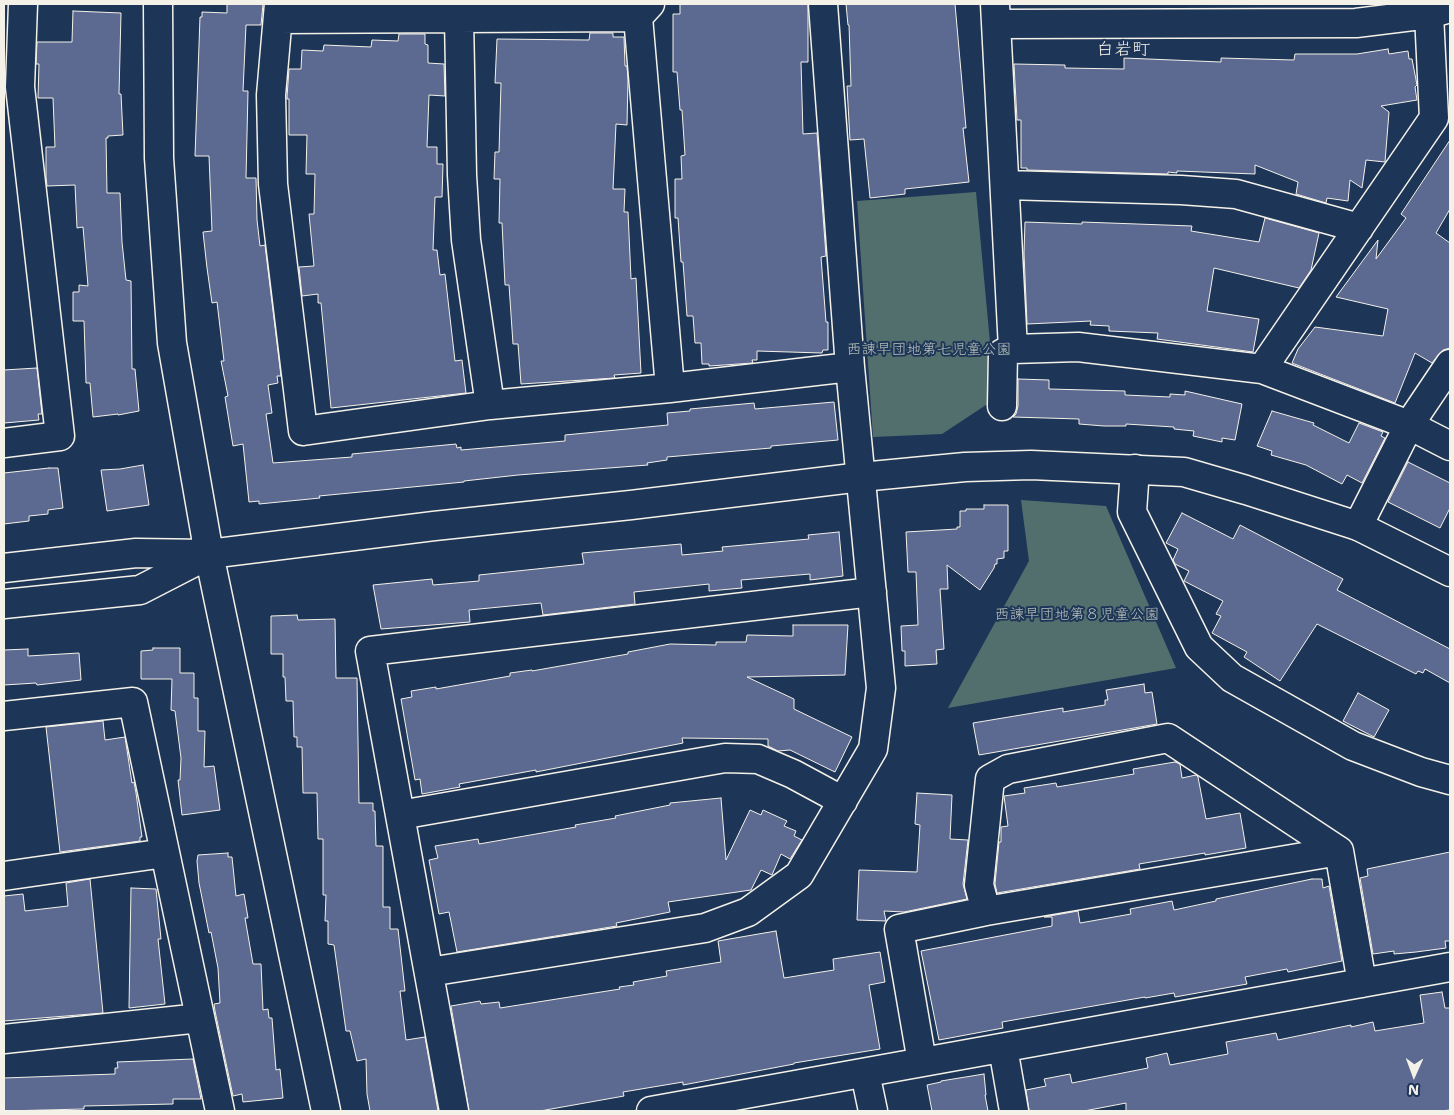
<!DOCTYPE html>
<html>
<head>
<meta charset="utf-8">
<style>
	body { margin:0 }
	#map { position:relative; width:1454px; height:1115px; overflow:hidden; background:#1d3557; font-family:"Shantell Sans",sans-serif }
	canvas { display:block }
	.frame { position:absolute; inset:0; border:5px solid #f4f1e8; pointer-events:none }
	.north { position:absolute; left:1389px; top:1050px; width:50px; height:50px; -webkit-text-stroke:4px #1d3557; paint-order:stroke; rotate:182deg; font-size:14px; font-weight:700; line-height:20px; text-align:center; color:#f4f1e8 }
	.north::after { content:''; display:block; margin:auto; width:18px; height:22px; background:#f4f1e8; clip-path:polygon(50% 0,100% 100%,50% 72%,0 100%) }
</style>
</head>
<body>
<div id="map">
<canvas width="1454" height="1115"></canvas>
<div class="frame"></div>
<div class="north">N</div>
</div>
<script>
const c = document.querySelector('canvas').getContext('2d');
c.lineJoin = 'round';
function fillPath(path, color) {
  c.fillStyle = color;
  c.fill(path, 'evenodd');
}
function poly(rows) {
  const path = new Path2D();
  for (const r of rows) {
    path.moveTo(r[0], r[1]);
    for (let i = 2; i < r.length; i += 2) path.lineTo(r[i], r[i + 1]);
  }
  return path;
}
function stroke(path, color, width, dash) {
  c.strokeStyle = color;
  c.lineWidth = width;
  c.lineCap = dash ? 'butt' : 'round';
  c.setLineDash(dash || []);
  c.stroke(path);
}
function drawText(font, color, halo, rows, align = 'center') {
  c.font = font + ' "Shantell Sans","Klee One",sans-serif';
  c.lineWidth = 4;
  c.setLineDash([]);
  c.textBaseline = 'middle';
  c.strokeStyle = halo;
  c.fillStyle = color;
  for (const [text, x, y, turn = 0] of rows) {
    c.save();
    c.translate(x, y);
    c.rotate((+turn || 0) * Math.PI / 180);
    c.textAlign = isNaN(turn) ? turn : align;
    if (halo) c.strokeText(text, 0, 0);
    c.fillText(text, 0, 0);
    c.restore();
  }
}
fillPath(poly([
	[976,192,991,353,989,403,942,434,873,437,857,201],
	[1021,500,1106,506,1176,668,948,708,1029,561]
]), '#536f6d');
const building = poly([
	[227,4,263,4,261,25,246,25,243,91,248,91,246,178,256,178,257,220,260,246,265,245,281,376,277,376,278,383,268,385,272,413,266,414,273,463,352,457,352,454,456,444,457,448,461,447,461,450,565,441,565,435,668,425,667,413,690,411,690,409,754,403,755,409,834,402,838,440,771,446,771,448,667,457,667,460,647,463,648,465,518,475,464,481,464,482,319,496,320,498,259,504,259,501,249,502,243,444,233,446,225,397,228,396,221,361,224,361,217,302,212,303,207,268,203,232,212,231,209,156,195,156,200,17,202,17,202,12,227,13,227,4],
	[680,4,808,4,808,62,801,62,803,134,817,133,826,256,821,257,826,322,828,322,828,350,823,350,822,353,757,351,757,360,752,360,753,363,709,366,709,364,702,364,701,343,695,343,693,316,687,316,683,262,681,262,678,218,675,218,675,179,682,179,681,156,685,155,682,110,680,110,677,72,673,72,673,14,680,14,680,4],
	[846,4,955,4,966,128,963,128,969,182,905,189,905,194,870,198,864,139,850,140,847,86,851,86,849,25,848,25,846,4],
	[73,11,121,13,119,94,121,94,123,135,108,136,108,138,106,138,107,193,120,193,122,242,126,280,131,281,132,369,135,369,139,411,118,415,118,414,93,417,90,383,86,383,84,321,73,321,73,292,79,292,79,285,88,286,83,227,77,228,75,185,47,186,46,177,46,147,55,147,53,98,38,98,39,64,36,64,37,42,72,42,73,11],
	[590,33,613,33,613,37,624,37,625,66,627,66,628,79,627,125,616,124,613,189,625,189,624,212,628,212,631,279,636,278,641,373,614,375,615,378,521,384,518,344,513,344,509,285,505,285,502,223,499,223,500,179,494,179,495,152,499,152,501,83,495,83,497,39,589,40,590,33],
	[399,34,425,34,425,44,428,45,428,63,444,64,445,96,429,95,427,147,437,147,437,164,443,164,442,197,435,197,433,250,437,250,440,275,445,274,455,361,462,360,466,393,331,408,321,303,318,303,318,294,302,296,299,267,314,266,309,214,314,214,315,174,306,174,307,135,289,135,289,99,287,99,287,97,289,69,301,69,302,50,323,51,324,45,371,47,372,40,398,41,399,34],
	[1388,49,1389,54,1408,51,1409,59,1412,59,1417,85,1415,87,1417,100,1381,106,1389,112,1385,162,1366,160,1362,188,1350,180,1348,201,1327,198,1326,203,1296,194,1298,182,1255,165,1255,174,1177,171,1177,173,1168,172,1168,174,1027,170,1027,168,1021,168,1021,120,1017,120,1014,64,1065,65,1065,68,1124,69,1124,58,1221,62,1221,58,1294,60,1295,54,1357,54,1388,49],
	[1450,140,1450,209,1436,233,1450,243,1450,348,1443,350,1432,363,1415,353,1395,403,1292,363,1298,349,1315,327,1383,336,1388,309,1336,297,1378,240,1376,259,1406,218,1401,214,1450,140],
	[1265,218,1319,233,1311,270,1299,288,1214,268,1207,311,1259,319,1253,352,1157,339,1158,333,1109,331,1109,326,1090,325,1091,321,1027,324,1024,253,1025,222,1082,224,1082,222,1192,226,1191,231,1259,242,1265,218],
	[37,368,42,414,38,414,39,420,4,423,4,370,37,368],
	[1018,379,1049,380,1049,389,1125,391,1125,395,1170,397,1170,394,1185,395,1185,391,1242,404,1235,440,1222,438,1222,442,1193,436,1194,431,1174,429,1174,427,1126,424,1126,426,1104,426,1079,424,1079,419,1013,417,1016,414,1018,406,1018,379],
	[1272,411,1314,423,1313,425,1349,443,1359,423,1383,432,1381,436,1385,438,1362,483,1347,475,1342,484,1306,465,1271,455,1272,451,1257,446,1272,411],
	[1408,462,1450,483,1450,508,1440,528,1388,502,1408,462],
	[143,465,149,505,107,511,101,470,120,469,143,465],
	[49,468,58,468,63,508,48,510,48,514,29,516,29,521,4,524,4,473,49,468],
	[984,505,1008,505,1008,551,1004,551,1004,558,997,559,997,564,995,564,994,568,980,590,947,565,948,589,940,589,944,649,936,650,937,664,905,666,905,651,902,651,901,626,918,625,916,572,908,572,906,532,957,529,957,527,960,527,960,511,966,511,966,509,984,509,984,505],
	[1182,513,1233,539,1240,525,1343,579,1337,590,1450,649,1450,683,1425,669,1423,673,1418,671,1416,674,1317,624,1280,681,1244,657,1247,652,1212,633,1221,616,1216,614,1223,601,1184,581,1189,571,1175,564,1173,560,1178,549,1166,543,1182,513],
	[839,532,843,576,810,580,810,574,741,580,742,588,709,591,709,584,634,592,635,604,543,615,541,603,469,610,470,622,381,629,373,585,432,579,433,585,479,581,479,575,584,564,582,553,681,544,682,555,723,551,722,547,809,539,808,535,839,532],
	[297,615,298,620,335,619,336,678,357,678,359,803,373,803,373,811,375,811,376,846,383,846,383,907,390,907,390,929,398,929,405,991,400,991,406,1040,425,1037,438,1111,370,1111,367,1094,366,1059,357,1061,350,1031,346,1031,334,945,328,944,328,921,325,921,326,895,323,895,323,839,318,839,317,793,303,793,302,747,297,747,297,737,294,737,293,701,286,701,285,677,283,677,283,654,271,654,271,616,297,615],
	[793,625,848,625,845,675,747,677,794,699,794,709,852,737,835,772,790,750,778,751,768,746,768,739,682,738,683,743,536,772,536,770,459,784,460,787,422,794,420,779,415,780,401,699,412,697,411,691,436,687,436,689,510,676,510,673,532,670,532,671,628,654,628,652,670,644,716,645,716,642,746,642,747,635,793,636,793,625],
	[153,648,180,648,180,673,194,673,194,698,198,698,198,731,205,731,204,767,214,766,220,810,182,815,178,780,180,780,181,758,175,711,171,710,172,679,141,679,141,651,153,650,153,648],
	[28,649,28,656,79,653,81,680,37,685,36,683,4,685,4,650,28,649],
	[1144,684,1145,693,1152,692,1157,724,979,755,973,723,1063,708,1063,712,1105,705,1105,700,1108,700,1106,690,1144,684],
	[1358,693,1389,710,1374,737,1343,721,1358,693],
	[103,721,105,740,125,737,132,783,134,782,136,793,142,837,140,837,140,841,60,852,46,727,103,721],
	[1175,762,1180,764,1182,778,1196,775,1198,777,1206,819,1240,813,1246,848,1205,855,1205,853,1139,864,1140,869,997,893,995,884,999,842,1001,842,1001,827,1008,826,1004,796,1025,793,1024,788,1056,783,1057,787,1134,774,1133,769,1175,762],
	[917,793,952,795,950,839,968,840,963,884,967,899,904,912,884,911,886,921,857,920,859,870,917,872,920,825,915,824,917,793],
	[721,798,726,860,750,810,761,815,763,810,787,821,784,826,796,831,794,836,802,840,790,859,781,854,772,875,761,870,751,890,668,902,670,912,616,923,617,926,457,952,449,912,439,914,429,860,438,858,435,846,478,839,479,844,576,827,575,825,616,818,615,816,670,805,670,803,721,798],
	[1450,852,1450,941,1445,941,1446,948,1416,952,1394,954,1394,951,1373,954,1360,878,1368,876,1367,869,1450,852],
	[228,853,228,857,232,857,236,896,244,894,248,918,245,918,253,964,261,964,263,1010,268,1009,269,1018,272,1018,276,1070,280,1069,283,1098,243,1102,242,1094,233,1096,215,1011,214,1004,220,1003,218,968,211,932,209,933,199,883,197,861,198,855,228,853],
	[90,879,103,1013,4,1021,4,896,23,894,25,911,68,906,66,883,90,879],
	[1312,879,1322,879,1323,888,1329,886,1342,961,1288,972,1287,969,1245,977,1247,984,1175,997,1174,993,1145,998,1145,997,1002,1022,1003,1028,939,1040,921,951,1052,926,1052,917,1044,917,1078,911,1080,923,1131,914,1130,909,1172,901,1174,910,1216,901,1216,899,1312,879],
	[131,888,156,889,161,939,158,939,165,1004,129,1008,131,888],
	[776,931,784,978,834,970,833,959,880,952,885,982,869,985,880,1049,794,1063,794,1064,683,1085,683,1082,623,1092,624,1096,540,1111,469,1111,451,1006,480,1001,481,1004,499,1002,500,1008,620,989,619,987,634,985,633,982,667,976,666,971,721,962,718,941,776,931],
	[1442,992,1445,1008,1450,1008,1450,1110,1440,1111,1126,1111,1126,1103,1084,1111,1029,1111,1026,1090,1046,1086,1044,1079,1070,1074,1072,1083,1148,1068,1146,1058,1167,1053,1170,1065,1228,1054,1226,1042,1276,1033,1278,1040,1351,1025,1351,1027,1373,1022,1375,1031,1424,1023,1420,995,1442,992],
	[193,1059,201,1099,173,1099,173,1104,84,1106,84,1109,4,1111,4,1078,115,1074,115,1068,118,1068,117,1062,193,1059],
	[984,1074,986,1095,985,1095,988,1111,932,1111,927,1085,941,1082,941,1081,984,1074]
]);
fillPath(building, '#5c6991');
stroke(building, '#f4f1e8', 1);
const minor = poly([
	[279,4,271,95,273,184,303,431,490,405,670,388,850,367],
	[995,4,1013,349],
	[638,17,670,388],
	[459,18,462,175,466,240,490,405],
	[278,19,638,17,650,4],
	[996,24,1356,23,1429,14,1450,8],
	[1005,185,1181,190,1236,194,1359,228],
	[1262,369,1409,425,1450,446],
	[1002,406,1003,353,1013,349,1078,347,1262,369,1434,118,1429,14],
	[4,443,60,436,20,87,23,4],
	[1135,469,1132,512,1199,647,1232,678,1353,746,1421,772,1450,780],
	[1358,526,1409,425,1450,364],
	[4,716,133,702,220,1111],
	[400,815,725,758,758,759,793,774,843,801],
	[4,876,165,853],
	[986,911,1339,851],
	[429,972,705,928,748,912,799,875,873,749,881,688,850,367,823,4],
	[4,1039,200,1018],
	[1003,1048,1014,1111],
	[922,1062,899,929,986,911,979,885,990,779,1008,769,1168,738,1339,851,1362,983],
	[865,1073,873,1111],
	[454,1111,370,651,872,592],
	[651,1111,1450,967]
]);
const tertiary = poly([
	[158,4,159,158,172,343,209,554,326,1111],
	[4,568,136,553,209,554,434,526,631,505,861,477,965,467,1031,465,1184,472,1246,490,1358,526,1450,572],
	[4,604,140,590,206,556]
]);
stroke(minor, '#f4f1e8', 31);
stroke(tertiary, '#f4f1e8', 31);
stroke(minor, '#1d3557', 28);
stroke(tertiary, '#1d3557', 28);
drawText('15px', '#bcc4bd', '#1d3557', [
	["西諌早団地第七児童公園",929,350],
	["西諫早団地第８児童公園",1077,615]
]);
drawText('18px', '#f4f1e8', '#1d3557', [
	["白岩町",1123,50]
]);
</script>
</body>
</html>
